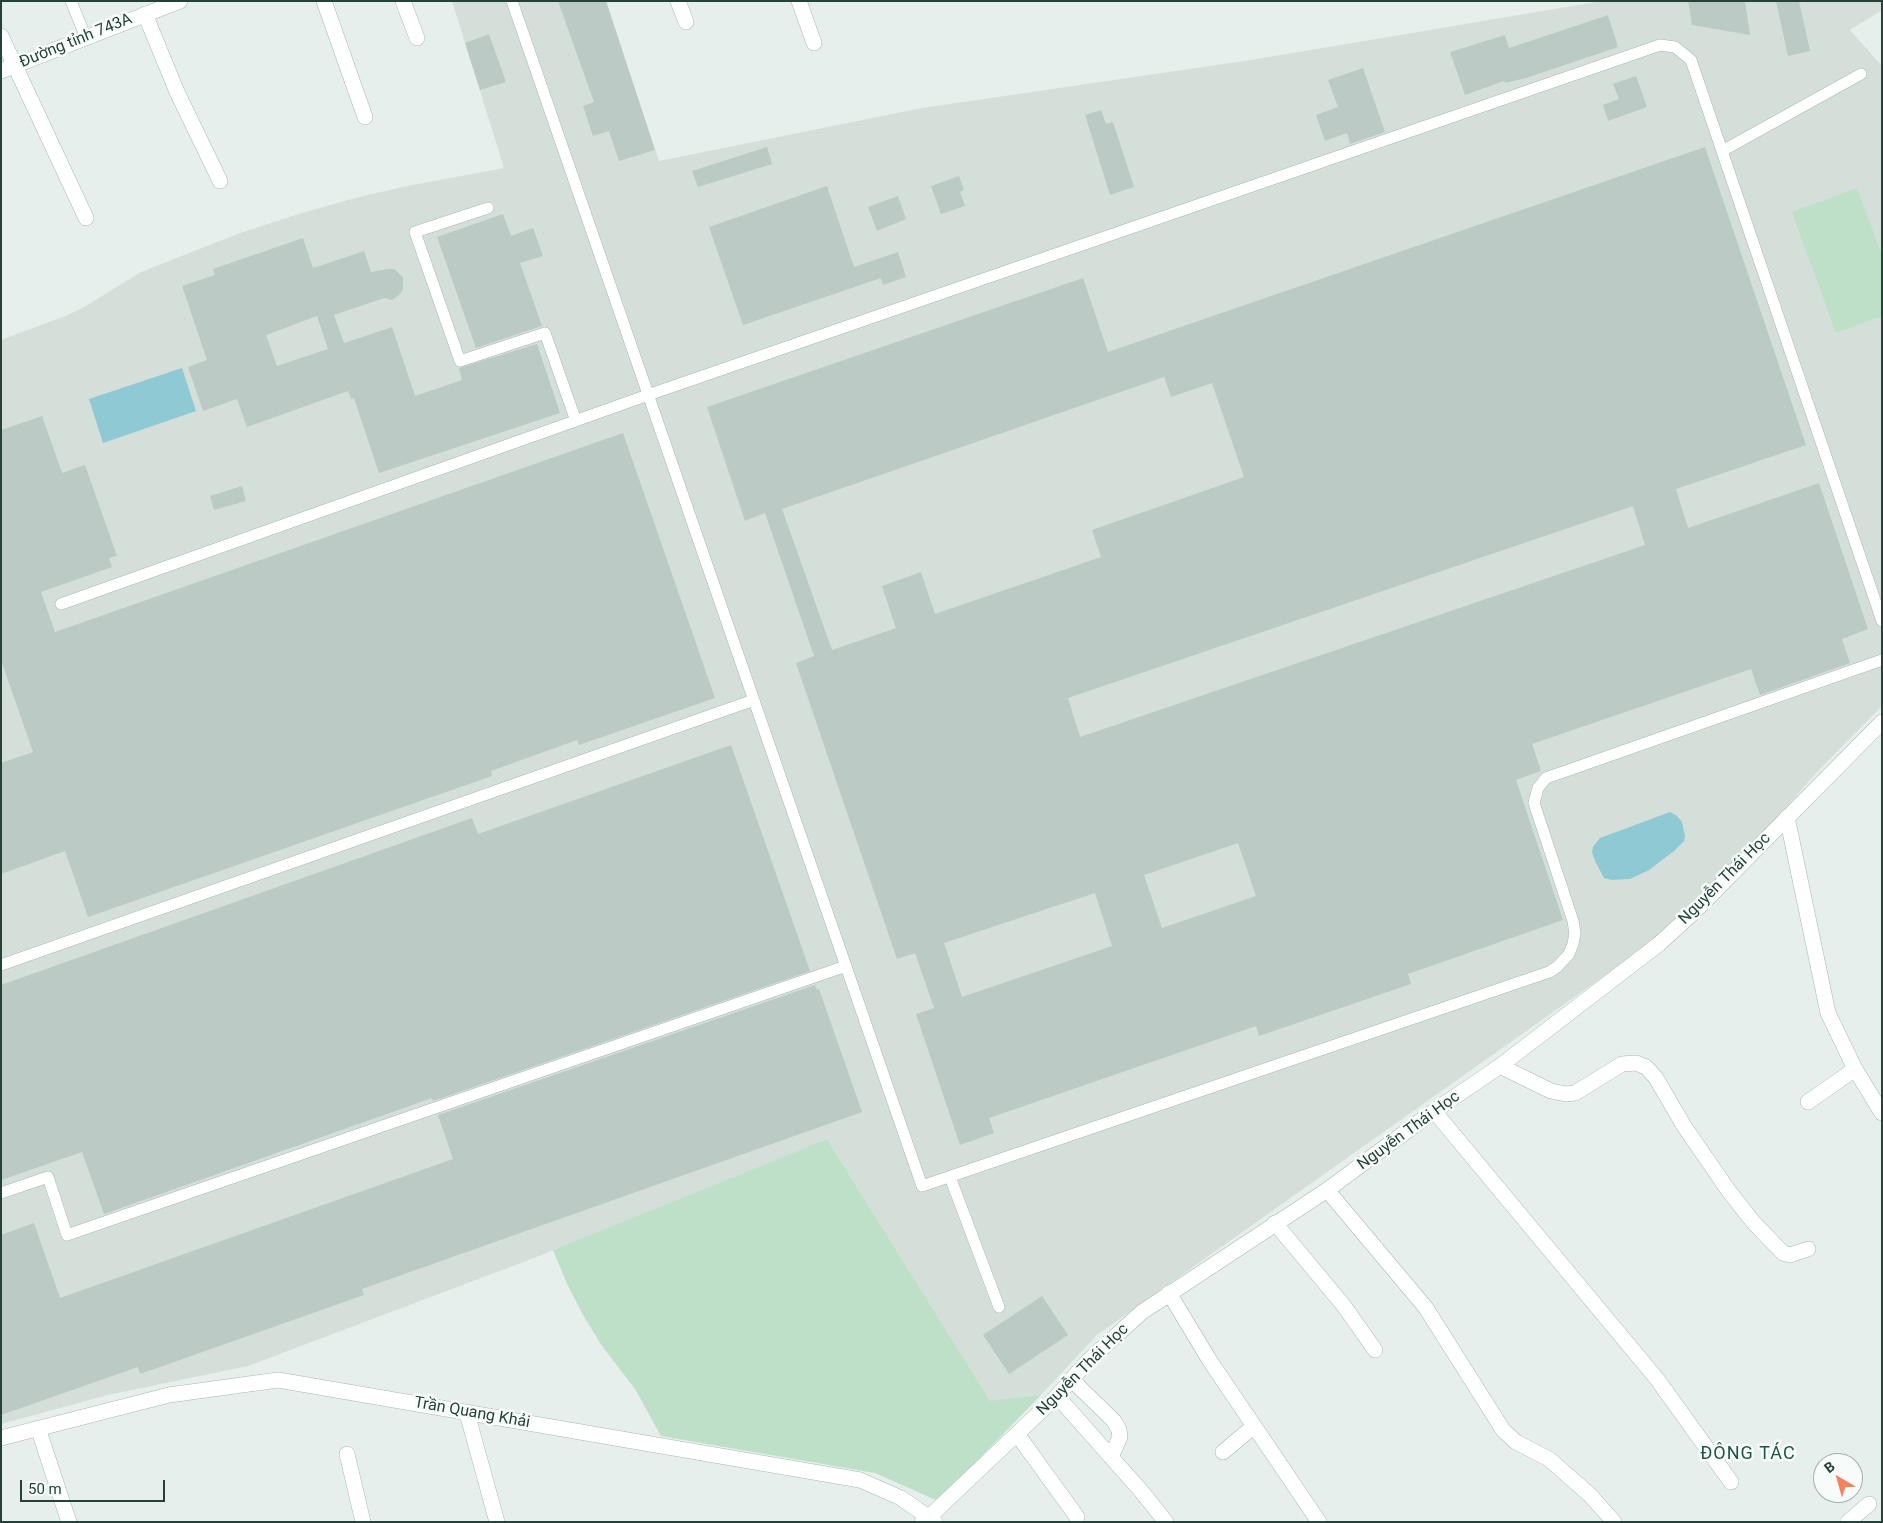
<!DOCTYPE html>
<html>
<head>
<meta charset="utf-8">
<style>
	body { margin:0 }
	#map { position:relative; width:1883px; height:1523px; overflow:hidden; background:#e6efeb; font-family:Roboto,sans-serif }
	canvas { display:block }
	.frame { position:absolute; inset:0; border:2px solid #24423a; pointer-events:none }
	.north { position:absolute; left:1813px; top:1453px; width:50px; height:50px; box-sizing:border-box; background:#f7fbf9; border:1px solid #a3b1ad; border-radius:50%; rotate:322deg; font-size:14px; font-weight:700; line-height:20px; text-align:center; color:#24423a }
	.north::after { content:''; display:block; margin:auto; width:18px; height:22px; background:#f4845f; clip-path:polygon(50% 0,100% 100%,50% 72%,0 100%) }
	.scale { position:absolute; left:20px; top:1480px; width:145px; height:22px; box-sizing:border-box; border:2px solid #24423a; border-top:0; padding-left:6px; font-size:15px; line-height:18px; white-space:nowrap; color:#24423a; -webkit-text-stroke:4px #f7fbf9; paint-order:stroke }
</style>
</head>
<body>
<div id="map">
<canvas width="1883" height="1523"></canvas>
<div class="frame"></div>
<div class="north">B</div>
<div class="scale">50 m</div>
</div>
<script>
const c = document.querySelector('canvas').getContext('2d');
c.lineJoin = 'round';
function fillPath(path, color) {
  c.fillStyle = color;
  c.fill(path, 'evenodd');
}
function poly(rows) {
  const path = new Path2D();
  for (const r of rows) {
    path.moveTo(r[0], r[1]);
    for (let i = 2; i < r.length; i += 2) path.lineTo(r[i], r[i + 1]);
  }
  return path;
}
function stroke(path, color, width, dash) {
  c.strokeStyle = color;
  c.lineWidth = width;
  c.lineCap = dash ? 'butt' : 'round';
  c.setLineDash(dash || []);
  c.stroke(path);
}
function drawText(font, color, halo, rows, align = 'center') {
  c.font = font + ' Roboto,sans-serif';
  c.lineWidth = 5;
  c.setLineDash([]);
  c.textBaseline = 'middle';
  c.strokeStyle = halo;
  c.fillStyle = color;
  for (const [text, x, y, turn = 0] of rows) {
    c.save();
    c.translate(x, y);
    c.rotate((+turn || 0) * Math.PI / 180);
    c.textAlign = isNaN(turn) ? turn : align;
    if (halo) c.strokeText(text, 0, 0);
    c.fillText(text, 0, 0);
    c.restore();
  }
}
fillPath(poly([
	[452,1,606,1,659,161,922,108,1251,60,1602,1,1882,1,1882,10,1850,30,1882,66,1882,706,1817,772,1754,844,1652,942,1097,1335,1041,1395,990,1402,827,1139,534,1258,248,1366,108,1395,1,1424,1,340,68,315,86,306,141,272,240,233,302,213,359,197,407,186,504,168]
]), '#d4dfda');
fillPath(poly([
	[1857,188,1882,255,1882,316,1836,333,1792,212],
	[827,1139,990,1401,1041,1395,938,1501,875,1473,661,1436,635,1389,602,1346,583,1315,567,1284,553,1250]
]), '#bfe0c8');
fillPath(poly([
	[182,368,196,411,103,443,89,399],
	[1670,812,1677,816,1682,822,1685,836,1684,841,1674,851,1649,870,1630,879,1612,880,1604,878,1595,861,1592,852,1593,847,1600,838]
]), '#8ec9d4');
fillPath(poly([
	[558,1,606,1,655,150,619,161,609,131,593,136,583,106,594,102],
	[1688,1,1745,1,1750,35,1692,25],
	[1776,1,1799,1,1810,51,1788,56],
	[1608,15,1618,47,1526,78,1505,83,1504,81,1465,95,1450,52,1505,35,1509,48],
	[489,34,506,82,480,90,465,43],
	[1363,68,1385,132,1350,144,1347,133,1325,141,1316,115,1338,107,1328,80],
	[1636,76,1647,107,1608,121,1603,105,1619,99,1613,84],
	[1101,110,1106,124,1113,122,1134,187,1110,195,1085,115],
	[767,147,772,164,698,187,692,171],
	[1705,147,1806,445,1676,489,1688,528,1819,483,1868,629,1842,639,1850,663,1760,695,1751,669,1532,744,1541,771,1516,780,1563,920,1408,974,1411,984,1259,1036,1256,1026,989,1118,994,1133,960,1145,916,1014,934,1008,915,953,897,959,796,663,814,656,765,513,745,521,707,407,1083,278,1108,352],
	[1164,377,1171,397,1212,383,1244,477,1092,530,1101,557,935,614,921,572,882,586,896,628,832,650,782,509],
	[1633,506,1645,545,1080,737,1068,698],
	[1238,843,1256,896,1162,928,1144,875],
	[1095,893,1112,946,962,997,944,943],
	[959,176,964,190,960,192,965,206,941,214,931,186],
	[827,186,854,267,898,252,906,277,883,285,881,278,743,325,709,227],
	[898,196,906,219,877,231,868,207],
	[503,214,511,236,533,228,543,256,520,263,542,326,476,348,437,237],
	[303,238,313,268,364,251,371,272,388,269,394,269,403,277,403,289,400,294,392,300,384,298,334,315,344,343,392,327,415,396,462,380,459,368,537,344,560,413,379,473,354,398,351,399,348,391,247,427,237,399,203,411,188,367,207,360,182,286,215,275,213,269],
	[317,316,328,349,277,366,266,335],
	[42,416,62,473,85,465,117,556,109,558,112,567,41,592,55,632,623,433,715,698,579,745,577,740,491,771,492,776,88,917,65,851,1,874,1,763,33,752,1,660,1,430],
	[242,486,246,501,214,510,210,496],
	[731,745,810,971,433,1101,432,1098,104,1214,82,1152,1,1180,1,985,472,818,478,834],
	[815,985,817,990,819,989,862,1112,362,1289,364,1295,140,1374,138,1367,1,1415,1,1235,34,1223,60,1298,453,1159,438,1115],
	[1042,1296,1068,1335,1009,1374,983,1335]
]), '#bbcac4');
const service = poly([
	[71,1,86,38],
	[512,1,922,1186,1549,972,1557,967,1569,954,1573,944,1575,933,1573,921,1534,803,1538,788,1546,778,1882,660],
	[1722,151,1861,74],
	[488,208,415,232,460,361,545,333,576,421],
	[61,604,648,395,1660,45,1675,47,1691,60,1882,621],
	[1,965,754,700],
	[950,1177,999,1307],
	[1,1193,48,1177,67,1235,846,966]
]);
const minor = poly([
	[324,1,365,117],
	[403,1,417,38],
	[678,1,686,22],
	[799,1,814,43],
	[145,14,177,92,220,181],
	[1,36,86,218],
	[1787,817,1828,1013,1855,1069,1882,1113],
	[1500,1066,1551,1091,1566,1094,1575,1093,1622,1064,1636,1063,1646,1067,1656,1078,1684,1126,1728,1190,1754,1223,1783,1253,1790,1255,1808,1249],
	[1808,1102,1855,1069],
	[1434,1111,1657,1379,1731,1482],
	[1327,1190,1426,1308,1503,1430,1516,1442,1549,1459,1590,1495,1614,1522],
	[1275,1223,1344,1306,1375,1350],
	[1169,1293,1210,1361,1319,1522],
	[1072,1380,1114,1421,1119,1430,1120,1437,1111,1457],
	[1057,1396,1142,1492,1166,1522],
	[467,1413,497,1522],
	[38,1428,69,1522],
	[1017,1434,1077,1517],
	[1,1438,169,1395,278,1380,860,1480,901,1498,935,1522],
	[1223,1452,1254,1426],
	[347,1454,363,1522],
	[1848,1522,1869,1504]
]);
const tertiary = poly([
	[922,1522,929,1517,1057,1396,1086,1363,1142,1312,1327,1190,1434,1111,1500,1066,1659,944,1695,911,1882,722]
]);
const secondary = poly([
	[1,71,180,1]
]);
stroke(service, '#a8b8b2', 12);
stroke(minor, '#a8b8b2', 16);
stroke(tertiary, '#a8b8b2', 16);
stroke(secondary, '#a4bbb3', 16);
stroke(service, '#fff', 11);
stroke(minor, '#fff', 15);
stroke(tertiary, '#fff', 15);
stroke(secondary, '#fff', 15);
drawText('16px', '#24423a', '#f7fbf9', [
	["Đường tỉnh 743A",76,41,-22],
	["Nguyễn Thái Học",1725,879,-45],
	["Nguyễn Thái Học",1409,1131,-36],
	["Nguyễn Thái Học",1083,1370,-45],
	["Trần Quang Khải",472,1413,10]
]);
c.letterSpacing = '1px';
drawText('18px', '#1f5548', '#f7fbf9', [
	["ĐÔNG TÁC",1748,1454]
]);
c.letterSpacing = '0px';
</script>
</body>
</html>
